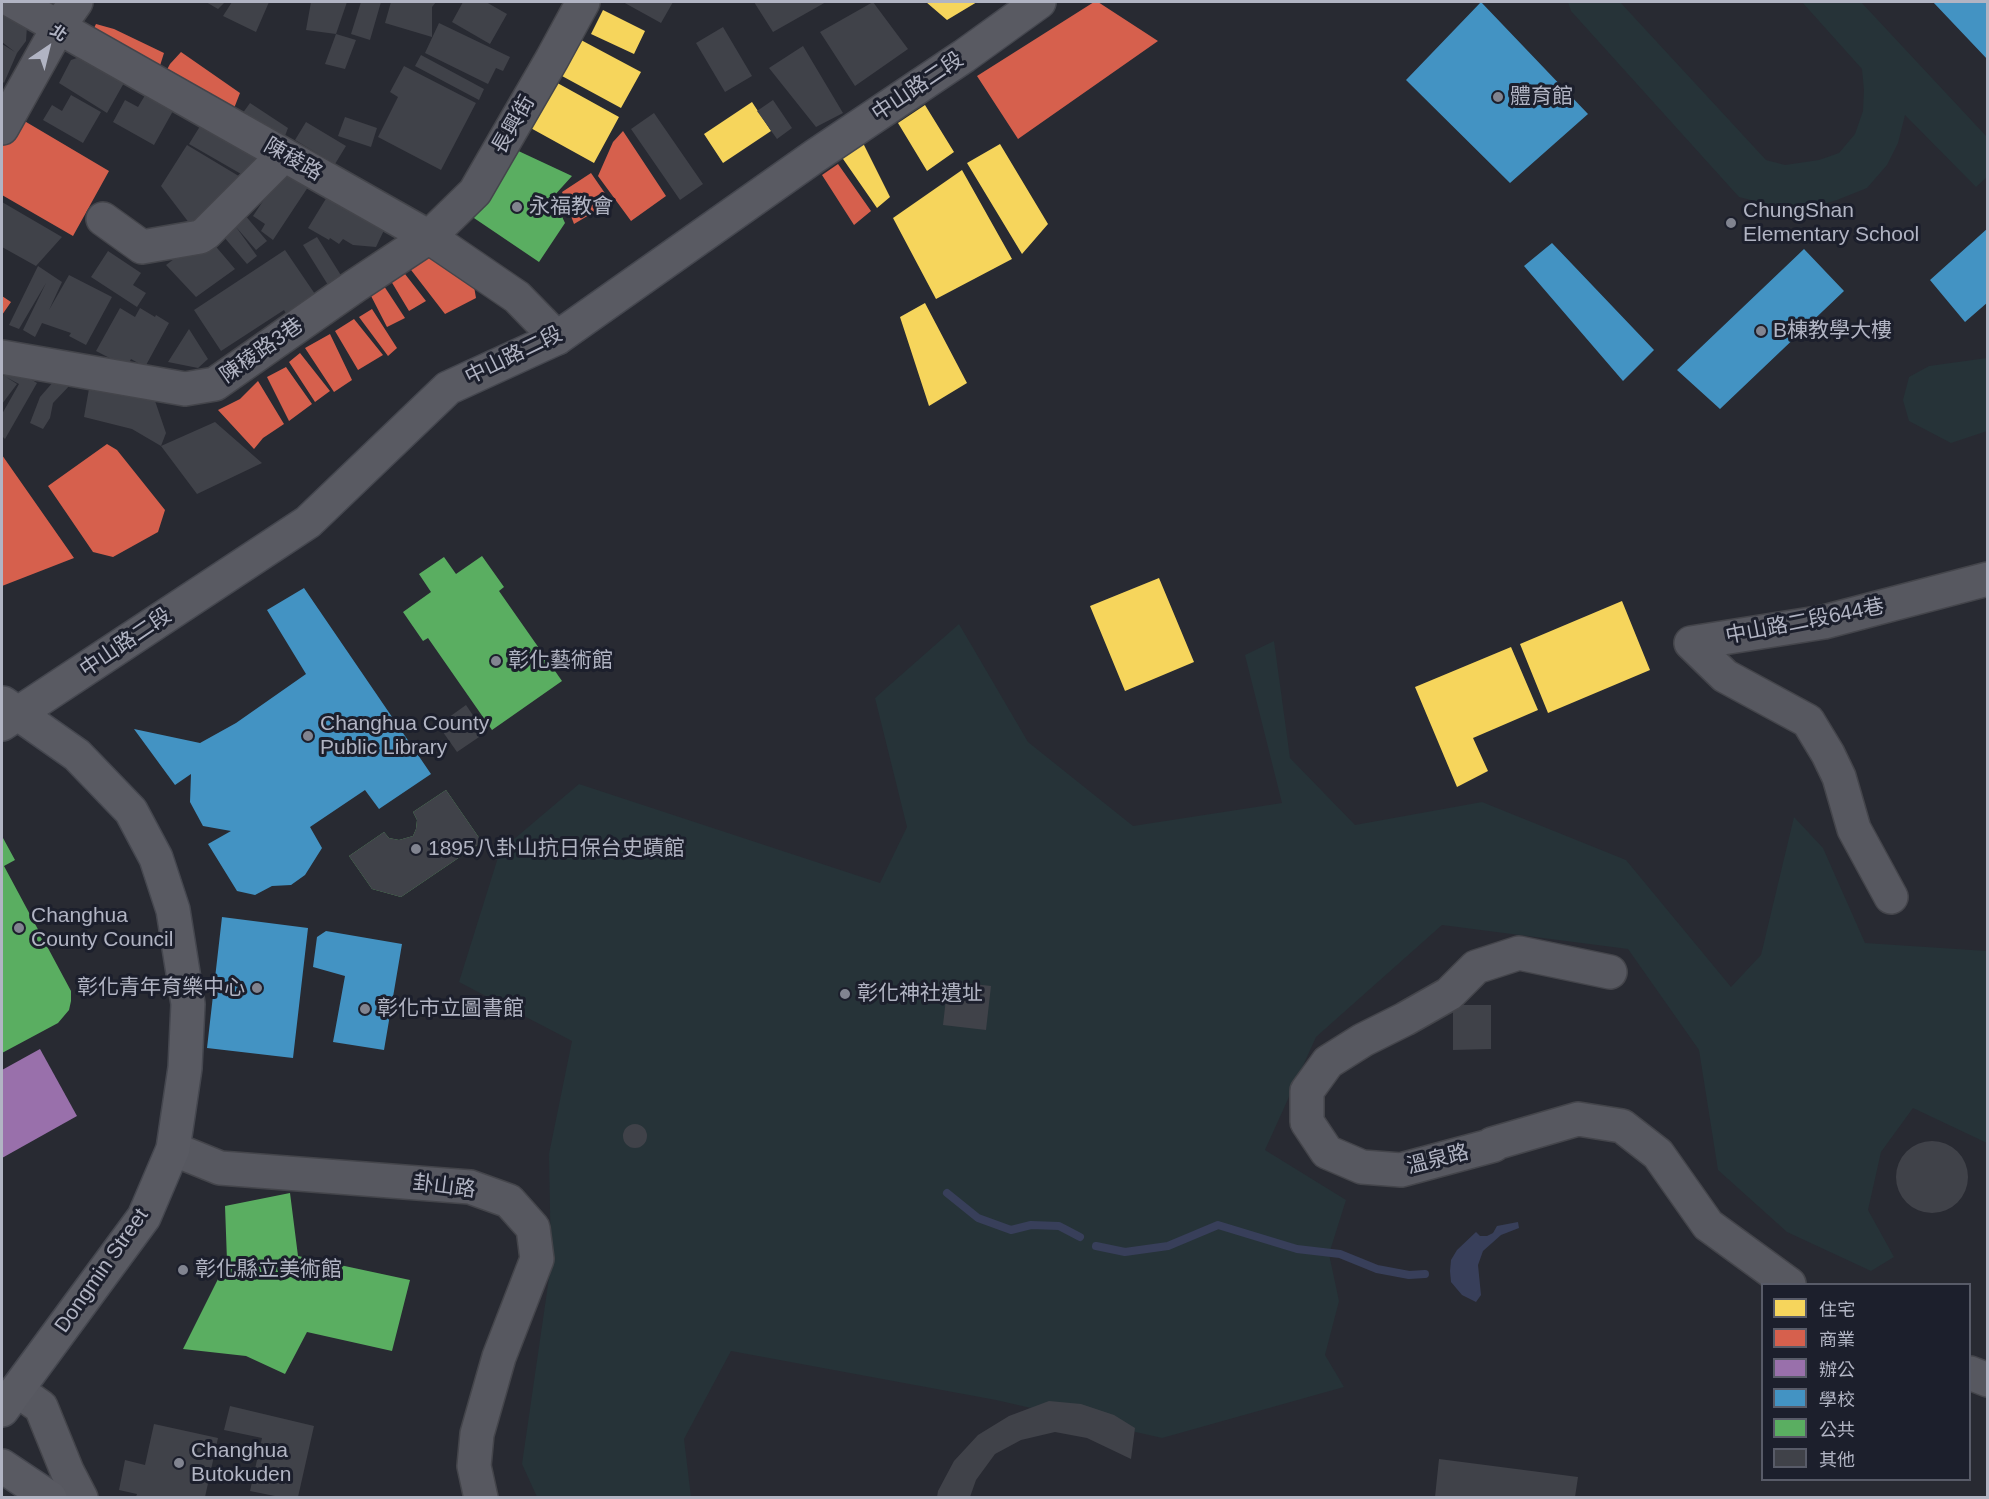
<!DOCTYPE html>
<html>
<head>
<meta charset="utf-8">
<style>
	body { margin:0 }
	#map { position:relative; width:1989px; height:1499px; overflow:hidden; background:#282a32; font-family:Helvetica,"Noto Sans TC",sans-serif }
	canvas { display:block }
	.frame { position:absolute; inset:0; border:3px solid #b1b4c3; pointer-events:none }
	.legend { position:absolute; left:1761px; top:1283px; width:210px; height:198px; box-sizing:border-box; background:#1c1f2c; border:2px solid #585b68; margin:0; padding:8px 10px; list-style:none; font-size:18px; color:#b1b4c3 }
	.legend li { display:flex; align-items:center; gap:12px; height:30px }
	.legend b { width:30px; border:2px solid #585b68 }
	.north { position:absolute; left:18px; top:18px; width:60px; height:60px; -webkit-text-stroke:4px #1c1f2c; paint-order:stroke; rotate:35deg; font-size:16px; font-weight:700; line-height:24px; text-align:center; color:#b1b4c3 }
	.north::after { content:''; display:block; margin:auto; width:21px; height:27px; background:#b1b4c3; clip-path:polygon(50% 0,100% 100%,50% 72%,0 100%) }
</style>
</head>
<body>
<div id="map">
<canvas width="1989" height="1499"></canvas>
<div class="frame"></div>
<ul class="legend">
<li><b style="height:16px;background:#f6d55c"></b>住宅</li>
<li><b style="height:16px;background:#d6604d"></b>商業</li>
<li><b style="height:16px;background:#9970ab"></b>辦公</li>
<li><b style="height:16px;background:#4393c3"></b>學校</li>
<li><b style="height:16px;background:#5aae61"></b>公共</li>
<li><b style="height:16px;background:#404249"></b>其他</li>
</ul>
<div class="north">北</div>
</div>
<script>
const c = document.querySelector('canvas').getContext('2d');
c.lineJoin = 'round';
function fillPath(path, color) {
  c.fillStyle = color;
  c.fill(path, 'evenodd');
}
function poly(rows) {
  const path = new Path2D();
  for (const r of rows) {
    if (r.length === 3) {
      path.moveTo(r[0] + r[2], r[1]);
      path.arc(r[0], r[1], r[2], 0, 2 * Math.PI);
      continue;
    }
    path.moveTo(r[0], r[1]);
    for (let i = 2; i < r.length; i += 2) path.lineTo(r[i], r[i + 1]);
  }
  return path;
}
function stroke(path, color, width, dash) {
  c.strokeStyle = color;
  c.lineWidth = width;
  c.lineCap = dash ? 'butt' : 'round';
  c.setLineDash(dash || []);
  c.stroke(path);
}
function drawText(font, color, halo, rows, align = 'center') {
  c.font = font + ' Helvetica,"Noto Sans TC",sans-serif';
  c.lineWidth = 6;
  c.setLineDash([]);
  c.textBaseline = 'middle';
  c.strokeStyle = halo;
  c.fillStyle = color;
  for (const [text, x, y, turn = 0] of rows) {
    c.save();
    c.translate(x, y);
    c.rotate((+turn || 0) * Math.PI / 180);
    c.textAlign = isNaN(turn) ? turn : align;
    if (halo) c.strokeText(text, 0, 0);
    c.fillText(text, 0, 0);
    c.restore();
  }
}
fillPath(poly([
	[1568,2,1620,2,1766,160,1785,165,1819,160,1839,153,1855,134,1863,111,1864,90,1862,69,1802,2,1861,2,1987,137,1987,177,1976,187,1905,115,1898,143,1887,165,1867,188,1837,200,1809,208,1775,206,1739,197,1571,11],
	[1987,358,1987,431,1951,443,1909,421,1903,400,1909,377,1929,366],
	[959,624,1028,742,1133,826,1282,803,1245,655,1274,641,1290,758,1355,825,1482,802,1626,860,1731,987,1761,955,1794,817,1823,848,1865,943,1987,951,1987,1143,1913,1108,1881,1152,1868,1210,1894,1257,1871,1271,1787,1232,1718,1170,1699,1050,1628,949,1442,925,1316,1037,1265,1150,1346,1200,1329,1254,1339,1301,1325,1355,1344,1387,1162,1438,996,1400,731,1351,684,1439,691,1497,537,1497,522,1464,551,1264,549,1154,572,1041,459,982,500,851,579,784,880,883,907,827,875,698]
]), '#263338');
fillPath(poly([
	[1518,1222,1519,1228,1501,1235,1483,1251,1478,1265,1481,1295,1476,1302,1462,1295,1451,1282,1450,1271,1451,1260,1457,1250,1476,1232,1480,1236,1487,1236,1493,1233,1497,1226]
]), '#383f5a');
fillPath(poly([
	[926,2,977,2,947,20],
	[603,10,645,31,634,54,591,34],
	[581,40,641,72,621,108,562,76],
	[552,80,619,117,594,163,527,126],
	[752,102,771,131,723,163,704,134],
	[925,105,954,152,927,171,898,123],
	[862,141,890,197,877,208,841,156],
	[1000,144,1048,224,1022,254,967,163],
	[962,170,1012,259,936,299,893,218],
	[925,303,967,383,929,406,900,317],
	[1159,578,1194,662,1125,691,1090,606],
	[1622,601,1650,670,1548,713,1520,644],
	[1511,647,1538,710,1473,738,1488,771,1457,787,1415,687]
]), '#f6d55c');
fillPath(poly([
	[1094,2,1098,2,1158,41,1018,139,977,76],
	[96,24,114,29,164,53,158,72,89,38],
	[181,52,240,93,231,116,163,77,170,64],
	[16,116,109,171,73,236,2,195,2,144],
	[623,131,666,196,631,221,598,176,613,142],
	[838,164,871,211,854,225,822,175],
	[591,173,611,202,574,224,562,192],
	[432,250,472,275,476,298,445,314,408,266],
	[405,274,426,301,409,311,391,281],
	[384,286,405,318,387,327,369,292],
	[2,296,11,302,2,315],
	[372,309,397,348,388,356,359,317],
	[354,319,383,355,358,370,335,331],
	[330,334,352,380,334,392,305,348],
	[300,353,330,391,315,402,289,362],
	[286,367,312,404,289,421,267,377],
	[258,381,284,424,263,438,254,449,218,410,240,399],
	[107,444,117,450,165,510,158,532,113,557,93,552,48,486],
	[2,455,74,558,2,586]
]), '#d6604d');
fillPath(poly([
	[40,1049,77,1116,2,1158,2,1070]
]), '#9970ab');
fillPath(poly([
	[1481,2,1588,114,1510,183,1406,80],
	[1933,2,1988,2,1988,60],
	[1988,228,1988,302,1965,322,1930,280],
	[1552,243,1654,350,1623,381,1524,266],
	[1804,249,1844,291,1720,409,1677,370],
	[304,588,431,774,379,809,365,790,310,827,322,848,305,875,291,885,272,886,255,895,237,891,208,844,231,831,203,826,190,802,191,774,175,785,134,729,200,743,236,723,306,674,267,610],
	[222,917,308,928,293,1058,207,1048],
	[326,931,402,944,384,1050,333,1042,345,976,313,967,317,937]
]), '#4393c3');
fillPath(poly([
	[512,148,572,176,553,197,565,223,539,262,471,216],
	[482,556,504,587,499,591,562,681,492,730,428,638,423,641,403,612,431,592,419,574,444,557,456,574],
	[446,790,482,842,401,897,372,889,349,856,384,832,389,838,399,840,413,836,416,829,417,820,413,812],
	[3,838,15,860,4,866,71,991,71,1001,69,1010,58,1023,2,1053,2,839],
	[290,1193,298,1256,410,1280,392,1351,307,1332,285,1374,246,1356,183,1349,227,1261,225,1206]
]), '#5aae61');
stroke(poly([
	[947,1193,978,1218,1011,1230,1031,1225,1059,1226,1080,1237],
	[1096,1246,1125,1252,1168,1246,1218,1225,1297,1249,1340,1254,1377,1269,1409,1275,1425,1274]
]), '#383f5a', 8);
fillPath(poly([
	[206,2,225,2,218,9],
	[232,2,269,2,256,32,223,16],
	[311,2,347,2,336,34,306,30],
	[361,2,381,2,370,40,351,34],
	[391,2,436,2,432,7,432,37,385,23],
	[463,2,486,2,507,14,490,44,452,22],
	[623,2,673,2,661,23],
	[754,2,826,2,773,32],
	[873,2,908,49,855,86,820,32],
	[8,9,27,26,26,41,17,53,4,83,2,81,2,44,15,52,2,42,2,18],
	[439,23,510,57,503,71,496,68,488,84,425,53],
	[723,27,752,76,725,92,696,43],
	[336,34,356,40,345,69,325,64],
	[803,46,843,113,816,127,769,68],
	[91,53,129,74,107,113,59,83,71,60],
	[421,55,484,89,479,100,415,66],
	[404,66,476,103,441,170,378,137,398,97,390,92],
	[147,92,173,111,154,145,113,122,125,100,138,107],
	[71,95,101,112,83,143,43,120,52,105,62,111],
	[773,100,792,128,777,139,757,111],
	[250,103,288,128,281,146,237,121],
	[654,113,703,184,680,200,631,129],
	[345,117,377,128,371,147,338,136],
	[306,122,346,146,335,164,295,140],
	[202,123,270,164,255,182,189,144],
	[187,145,252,184,199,236,161,186],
	[285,168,312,181,273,240,261,231,265,224,253,216],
	[330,192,386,226,376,247,353,245,343,239,339,244,330,238,329,240,308,228],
	[2,202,62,237,36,266,2,247],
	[238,207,267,241,256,250,236,227,257,256,247,264,218,230],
	[206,235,235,269,196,297,166,265],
	[317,237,347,285,333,293,303,245],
	[285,250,317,297,288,317,284,310,221,351,194,310],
	[108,251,141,273,133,285,146,293,137,307,91,277],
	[38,266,62,282,49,310,69,275,112,297,86,345,69,336,71,333,42,323,35,337,23,330,46,283,19,329,9,325],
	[120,308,135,317,140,308,155,317,156,315,169,323,145,367,131,359,127,367,96,351],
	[189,329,208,359,198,368,168,362],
	[9,366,37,383,5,439,2,436,2,414,19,384,6,377,17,384,2,404,2,374,4,376],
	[61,373,72,383,53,403,50,418,43,429,30,423,40,397],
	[90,383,153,395,166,433,161,446,132,429,84,417],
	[215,422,262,463,197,494,161,446],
	[466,705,485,733,457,752,438,725],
	[446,790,482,842,401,897,372,889,349,856,384,832,389,838,399,840,413,836,416,829,417,820,413,812],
	[948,981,991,986,986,1030,943,1025],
	[1453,1005,1491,1005,1491,1049,1453,1050],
	[635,1136,12],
	[1932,1177,36],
	[1049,1401,1081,1404,1114,1415,1135,1428,1131,1459,1087,1438,1055,1432,1021,1440,995,1454,976,1480,970,1497,937,1497,938,1491,954,1461,978,1435,1009,1416],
	[230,1406,314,1426,298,1497,280,1497,250,1491,262,1438,224,1430],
	[154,1424,218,1438,205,1497,136,1497,137,1494,119,1490,125,1460,145,1465],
	[1439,1459,1578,1477,1575,1497,1435,1497]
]), '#404249');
const minor = poly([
	[14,2,429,237,517,297,557,338],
	[2,128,59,26,76,2],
	[103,219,142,247,200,237,206,233,284,155],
	[2,357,185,389,215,384,355,286,429,237,475,192,552,59,583,2],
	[1691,643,1725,676,1808,721,1828,754,1839,777,1854,829,1891,897],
	[1691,643,1824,622,1988,579],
	[1610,972,1519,953,1476,967,1449,994,1405,1019,1363,1040,1328,1062,1307,1091,1307,1122,1327,1152,1362,1167,1401,1170,1494,1145,1492,1144,1578,1119,1622,1126,1658,1154,1708,1225,1789,1284],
	[173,1149,220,1168,470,1187,509,1201,533,1228,537,1259,499,1357,477,1434,474,1466,481,1498],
	[1970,1373,1988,1380],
	[17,1390,41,1407,67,1471,81,1498]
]);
const major = poly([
	[2,724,308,522,448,388,557,338,815,156,964,56,1039,2],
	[2,1410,144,1217,173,1149,185,1068,188,1004,173,910,156,858,131,811,77,755,3,703],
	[2,1466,50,1498]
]);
stroke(minor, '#44454b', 36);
stroke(major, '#45474f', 36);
stroke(minor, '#575860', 33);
stroke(major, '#595a62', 33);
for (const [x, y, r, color] of [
	[1498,97,6,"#818490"],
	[517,207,6,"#818490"],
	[1731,223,6,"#818490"],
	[1761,331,6,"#818490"],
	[496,661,6,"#818490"],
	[308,736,6,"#818490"],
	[416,849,6,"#818490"],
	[19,928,6,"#818490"],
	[257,988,6,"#818490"],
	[845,994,6,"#818490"],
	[365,1009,6,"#818490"],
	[183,1270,6,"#818490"],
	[179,1463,6,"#818490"]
]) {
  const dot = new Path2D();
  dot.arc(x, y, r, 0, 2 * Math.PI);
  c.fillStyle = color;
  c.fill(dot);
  stroke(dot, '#1c1f2c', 2);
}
drawText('21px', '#b1b4c3', '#1c1f2c', [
	["中山路二段",918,87,-34],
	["長興街",514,125,-60],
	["陳稜路",293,160,30],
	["陳稜路3巷",262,351,-35],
	["中山路二段",514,356,-26],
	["中山路二段644巷",1805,622,-11],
	["中山路二段",126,643,-34],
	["溫泉路",1438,1160,-14],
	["卦山路",444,1187,7],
	["Dongmin Street",102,1271,-55]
]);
drawText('21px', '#b1b4c3', '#1c1f2c', [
	["體育館",1510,97],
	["永福教會",529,207],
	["ChungShan",1743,211],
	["Elementary School",1743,235],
	["B棟教學大樓",1773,331],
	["彰化藝術館",508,661],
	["Changhua County",320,724],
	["Public Library",320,748],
	["1895八卦山抗日保台史蹟館",428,849],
	["Changhua",31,916],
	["County Council",31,940],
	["彰化青年育樂中心",245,988,"right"],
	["彰化神社遺址",857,994],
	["彰化市立圖書館",377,1009],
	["彰化縣立美術館",195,1270],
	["Changhua",191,1451],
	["Butokuden",191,1475]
], 'left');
</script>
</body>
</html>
